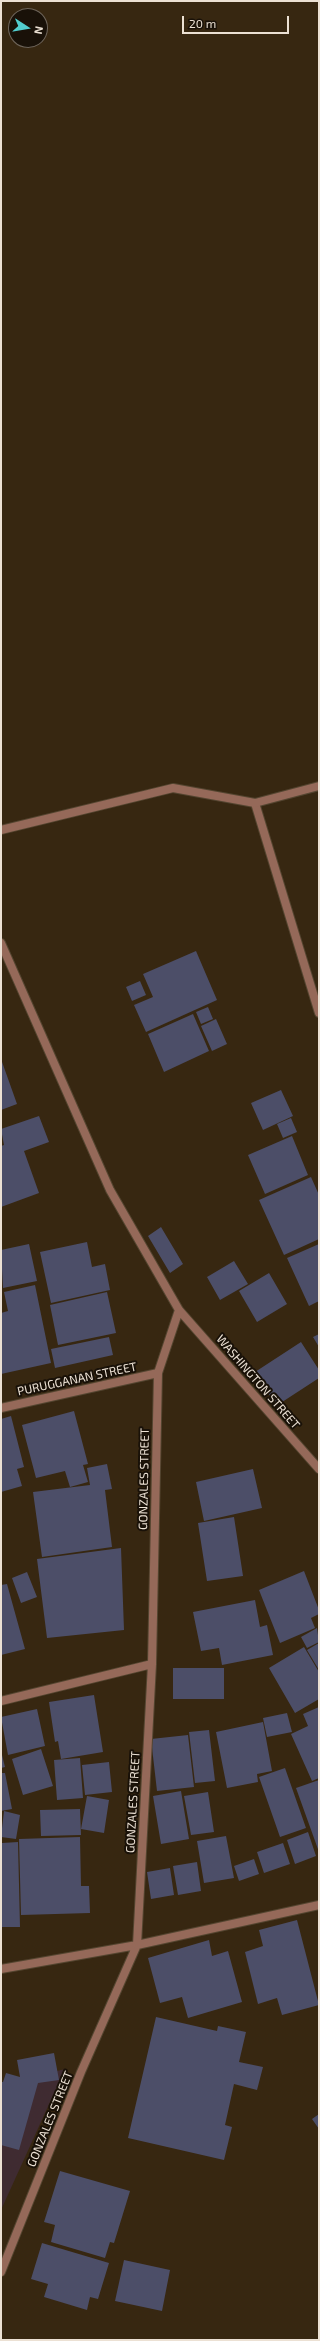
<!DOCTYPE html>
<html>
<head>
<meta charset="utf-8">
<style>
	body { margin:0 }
	#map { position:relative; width:320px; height:2341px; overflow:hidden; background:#372711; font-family:"Exo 2",sans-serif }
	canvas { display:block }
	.frame { position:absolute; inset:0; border:2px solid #ece1d4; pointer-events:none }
	.north { position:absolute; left:8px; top:8px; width:40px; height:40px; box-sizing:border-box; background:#191108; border:1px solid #6d645a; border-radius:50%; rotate:102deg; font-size:11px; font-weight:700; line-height:16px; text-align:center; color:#ece1d4 }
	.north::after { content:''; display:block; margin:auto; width:14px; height:18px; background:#52cdce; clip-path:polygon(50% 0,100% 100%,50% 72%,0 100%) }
	.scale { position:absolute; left:182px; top:16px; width:107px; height:18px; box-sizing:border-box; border:2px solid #ece1d4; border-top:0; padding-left:5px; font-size:12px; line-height:14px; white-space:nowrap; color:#ece1d4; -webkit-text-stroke:3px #191108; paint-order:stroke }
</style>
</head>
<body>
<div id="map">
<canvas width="320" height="2341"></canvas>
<div class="frame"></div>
<div class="north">N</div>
<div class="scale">20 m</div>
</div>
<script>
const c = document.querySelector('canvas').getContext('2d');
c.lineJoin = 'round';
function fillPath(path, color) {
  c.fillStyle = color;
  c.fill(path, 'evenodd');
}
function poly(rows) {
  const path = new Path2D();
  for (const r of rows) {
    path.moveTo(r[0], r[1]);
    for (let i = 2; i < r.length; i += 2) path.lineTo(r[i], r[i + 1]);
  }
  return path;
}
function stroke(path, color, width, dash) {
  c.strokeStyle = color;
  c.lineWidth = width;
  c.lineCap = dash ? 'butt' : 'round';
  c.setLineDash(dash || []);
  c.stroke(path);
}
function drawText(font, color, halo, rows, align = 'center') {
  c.font = font + ' "Exo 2",sans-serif';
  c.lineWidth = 4;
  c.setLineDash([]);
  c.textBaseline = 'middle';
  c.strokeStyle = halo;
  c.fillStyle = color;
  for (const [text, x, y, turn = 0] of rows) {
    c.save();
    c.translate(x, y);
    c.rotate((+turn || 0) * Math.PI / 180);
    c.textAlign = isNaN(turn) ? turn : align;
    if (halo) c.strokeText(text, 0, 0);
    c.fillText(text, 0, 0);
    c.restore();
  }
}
fillPath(poly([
	[65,2069,1,2210,1,2085]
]), '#3f2b31');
fillPath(poly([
	[196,951,217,1000,146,1032,134,1005,153,997,143,974],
	[140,981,146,995,132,1001,126,987],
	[208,1007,213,1019,201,1024,196,1012],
	[193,1014,209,1051,164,1072,148,1034],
	[216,1019,227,1044,212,1051,201,1026],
	[1,1059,17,1104,1,1110],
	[281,1090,293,1116,263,1130,251,1103],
	[39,1116,49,1142,24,1151,39,1193,1,1207,1,1146,4,1145,1,1129],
	[291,1118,297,1132,283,1138,277,1124],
	[292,1136,308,1175,265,1194,248,1155],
	[311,1177,319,1195,319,1239,284,1255,259,1200],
	[161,1227,183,1264,170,1273,148,1236],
	[87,1242,92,1267,105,1264,110,1290,51,1303,40,1252],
	[29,1244,37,1281,3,1288,1,1250],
	[319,1244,319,1301,309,1306,287,1258],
	[234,1261,248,1284,220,1300,207,1277],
	[269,1273,287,1304,257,1322,239,1291],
	[35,1285,51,1363,1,1374,1,1313,8,1311,4,1292],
	[107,1292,116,1333,58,1345,50,1305],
	[319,1334,319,1347,313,1337],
	[109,1337,113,1355,55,1368,51,1349],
	[301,1342,319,1370,319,1378,276,1406,255,1372],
	[74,1411,88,1464,83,1465,88,1482,70,1487,65,1471,36,1478,22,1425],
	[11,1416,24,1467,17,1469,22,1486,1,1492,1,1419],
	[107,1464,112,1489,105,1490,112,1547,42,1557,33,1492,90,1485,87,1468],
	[253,1469,262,1508,204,1521,196,1482],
	[234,1517,243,1576,207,1581,198,1523],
	[121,1548,124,1630,47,1638,37,1559],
	[304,1571,319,1610,319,1614,311,1618,315,1628,280,1643,259,1590],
	[27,1572,37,1597,21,1603,12,1578],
	[7,1584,25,1649,1,1655,1,1585],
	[255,1600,260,1627,267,1625,273,1655,222,1665,219,1648,201,1651,193,1612],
	[317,1628,319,1642,307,1648,301,1637],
	[319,1643,319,1670,307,1650],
	[304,1647,319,1672,319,1699,295,1713,269,1668],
	[173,1668,224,1668,224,1699,173,1699],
	[94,1695,103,1752,61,1759,58,1741,55,1742,49,1702],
	[319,1707,319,1778,312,1781,291,1734,308,1726,303,1714],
	[37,1709,45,1746,8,1755,1,1717],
	[287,1713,292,1732,267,1737,263,1718],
	[263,1722,272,1771,257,1774,258,1782,227,1788,216,1732],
	[209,1730,215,1781,195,1783,189,1732],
	[188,1735,194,1787,157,1791,151,1739],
	[41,1749,53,1786,23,1795,12,1759],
	[1,1751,5,1767,1,1768],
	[80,1758,83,1798,57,1800,54,1760],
	[109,1762,112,1792,85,1795,82,1765],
	[285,1768,306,1828,280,1837,259,1777],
	[1,1773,5,1773,12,1809,1,1811],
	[319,1780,319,1852,296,1788],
	[181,1791,189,1839,161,1844,153,1796],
	[208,1792,214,1832,191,1835,184,1796],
	[87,1796,109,1800,104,1833,81,1829],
	[80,1809,81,1835,41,1836,40,1810],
	[4,1811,20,1815,16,1839,1,1837],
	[308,1832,316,1856,295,1864,287,1840],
	[226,1836,234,1878,204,1883,197,1841],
	[80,1837,81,1886,89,1886,90,1913,21,1915,19,1839],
	[1,1840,2,1843,18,1842,20,1927,1,1927],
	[283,1843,290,1864,264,1873,257,1852],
	[254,1859,259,1874,239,1881,234,1866],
	[197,1862,201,1891,178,1895,173,1866],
	[170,1868,174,1895,151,1899,147,1872],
	[297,1920,319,2005,282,2015,277,1998,258,2004,245,1952,263,1946,259,1930],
	[209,1940,212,1956,228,1951,242,2002,188,2018,182,1997,160,2003,148,1958],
	[156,2017,217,2031,218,2026,246,2032,239,2062,263,2067,257,2090,234,2084,225,2125,232,2127,224,2160,128,2138],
	[54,2053,59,2080,38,2083,19,2150,1,2145,1,2082,3,2082,6,2073,20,2077,17,2060],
	[319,2114,319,2129,312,2119],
	[60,2171,130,2191,114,2243,110,2242,105,2258,51,2242,55,2225,44,2222],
	[42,2243,109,2263,98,2299,90,2297,87,2310,44,2297,48,2284,31,2279],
	[124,2260,170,2270,162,2311,115,2301]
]), '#4c4e68');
const lane = poly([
	[255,803,319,1013]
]);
const street = poly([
	[1,830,173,788,255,803,319,786],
	[1,943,110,1190,179,1310,319,1469],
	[1,1408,158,1373],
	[1,1701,152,1664],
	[1,1969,137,1945,319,1905],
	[1,2272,81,2072,137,1945,152,1664,158,1373,179,1310]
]);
stroke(lane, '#544530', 10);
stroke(street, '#544530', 10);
stroke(lane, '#956959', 8);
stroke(street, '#956959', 8);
drawText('12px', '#ece1d4', '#191108', [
	["PURUGGANAN STREET",77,1379,-12],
	["WASHINGTON STREET",258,1382,49],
	["GONZALES STREET",144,1479,-89],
	["GONZALES STREET",133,1802,-87],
	["GONZALES STREET",50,2119,-68]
]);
</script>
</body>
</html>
